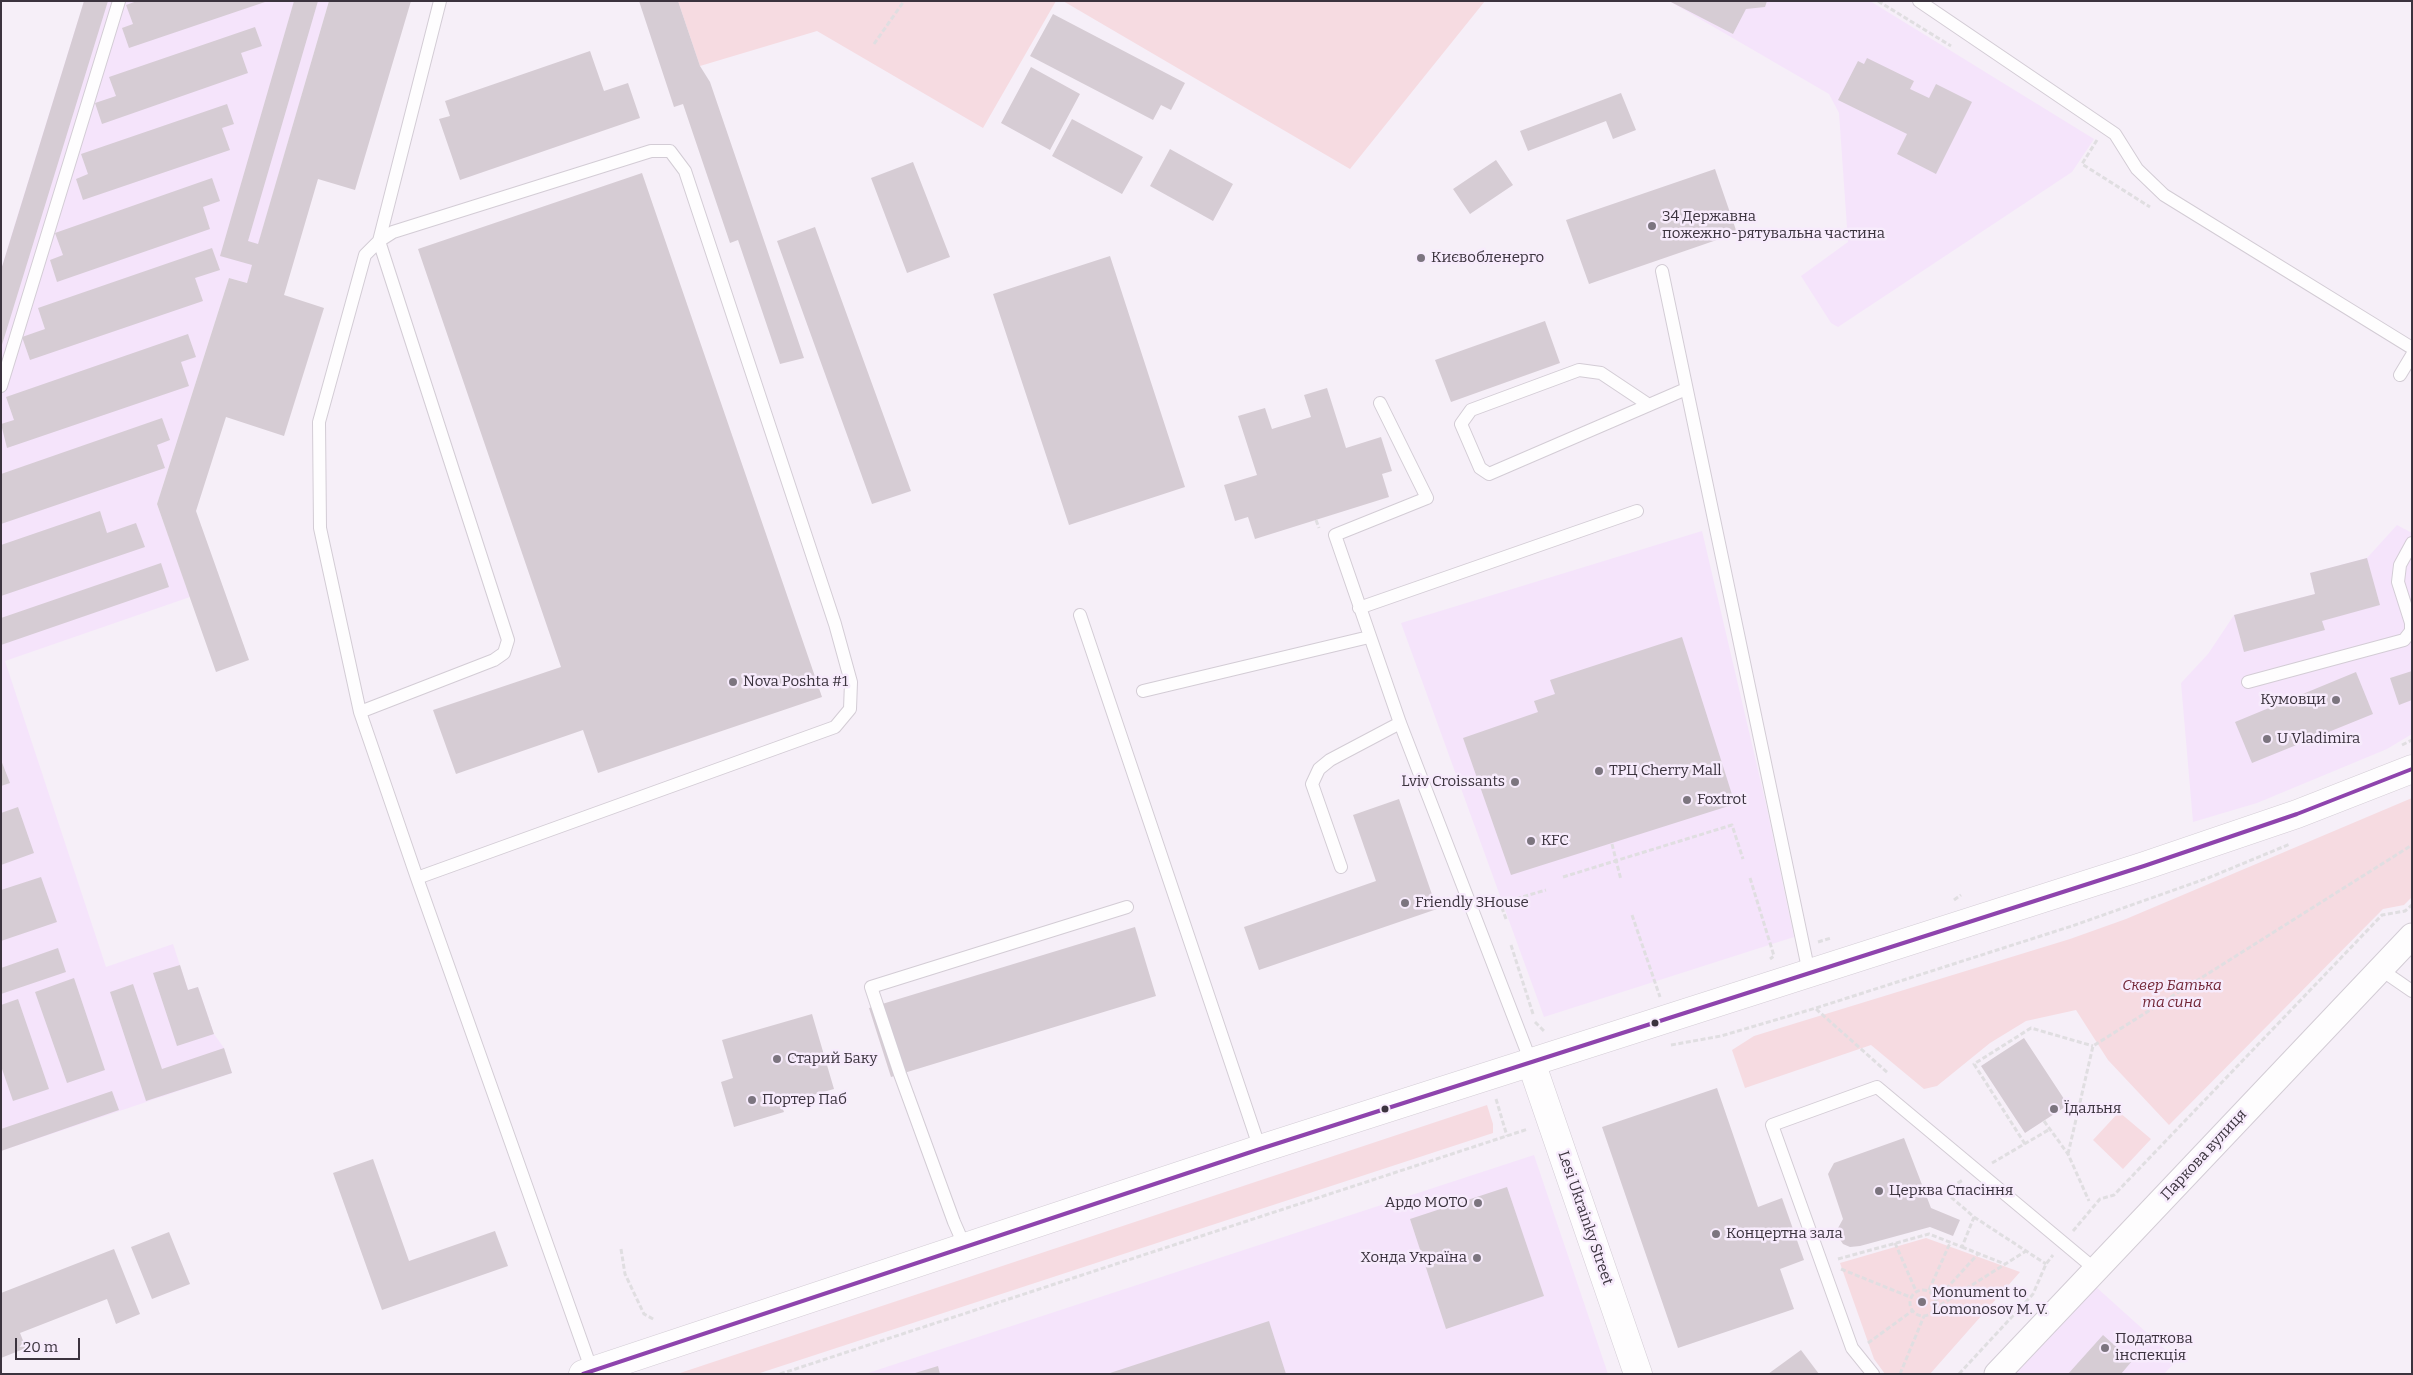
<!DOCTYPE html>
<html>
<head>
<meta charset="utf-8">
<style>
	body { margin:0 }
	#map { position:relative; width:2413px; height:1375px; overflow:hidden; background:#f6eff8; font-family:Bitter,serif }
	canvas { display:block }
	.frame { position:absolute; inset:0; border:2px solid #3b333e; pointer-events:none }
	.scale { position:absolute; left:15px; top:1338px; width:65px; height:22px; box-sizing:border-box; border:2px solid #3b333e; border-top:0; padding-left:6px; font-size:15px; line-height:18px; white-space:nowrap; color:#3b333e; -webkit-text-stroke:4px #f7ebfc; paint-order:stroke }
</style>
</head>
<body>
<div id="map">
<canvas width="2413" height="1375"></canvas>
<div class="frame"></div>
<div class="scale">20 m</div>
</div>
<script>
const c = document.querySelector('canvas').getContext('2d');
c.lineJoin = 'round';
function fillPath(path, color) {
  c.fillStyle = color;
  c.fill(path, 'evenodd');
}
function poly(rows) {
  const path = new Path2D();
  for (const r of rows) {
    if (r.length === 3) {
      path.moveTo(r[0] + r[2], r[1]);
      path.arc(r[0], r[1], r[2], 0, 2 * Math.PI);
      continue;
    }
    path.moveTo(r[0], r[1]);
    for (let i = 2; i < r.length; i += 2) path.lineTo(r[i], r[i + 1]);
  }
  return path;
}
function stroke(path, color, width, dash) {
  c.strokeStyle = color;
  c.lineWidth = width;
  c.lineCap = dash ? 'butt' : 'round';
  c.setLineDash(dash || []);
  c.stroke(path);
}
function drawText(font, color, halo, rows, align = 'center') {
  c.font = font + ' Bitter,serif';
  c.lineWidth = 5;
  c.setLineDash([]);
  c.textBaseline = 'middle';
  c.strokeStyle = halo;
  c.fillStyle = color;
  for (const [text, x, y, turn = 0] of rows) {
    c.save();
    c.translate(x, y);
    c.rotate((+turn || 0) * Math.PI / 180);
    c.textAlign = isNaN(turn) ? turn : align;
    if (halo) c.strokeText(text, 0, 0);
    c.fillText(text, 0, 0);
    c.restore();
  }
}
fillPath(poly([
	[84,1,329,1,247,283,229,278,157,504,190,597,5,661,106,967,173,944,188,990,198,987,214,1034,224,1048,232,1073,1,1151,1,269],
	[1669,1,1870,1,2094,139,2072,172,1838,327,1831,323,1801,276,1848,242,1839,113,1829,94],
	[2397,525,2412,533,2412,734,2387,749,2257,803,2193,822,2181,683,2208,654,2234,615,2315,594,2310,573,2367,558],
	[1702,531,1766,804,1794,937,1544,1017,1401,623],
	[1534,1155,1608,1374,865,1374],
	[2095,1286,2177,1360,2164,1374,2011,1374]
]), '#f5e4fb');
fillPath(poly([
	[678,1,1056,1,983,128,817,31,700,66],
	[1063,1,1485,1,1350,169],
	[2412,798,2412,897,2404,905,2383,909,2169,1125,2108,1060,2076,1010,2026,1021,1990,1043,1937,1086,1924,1089,1871,1045,1745,1088,1732,1050,1754,1036,2070,939,2126,919],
	[1487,1105,1493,1124,1493,1133,757,1374,677,1374],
	[2119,1112,2151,1139,2123,1169,2093,1140],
	[1926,1238,2020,1272,1930,1374,1885,1374,1874,1359,1840,1263]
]), '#f6dbe1');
fillPath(poly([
	[84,1,108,1,1,348,1,270],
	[137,1,265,1,265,2,129,48,122,28,133,24,126,5],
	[294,1,318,1,248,241,258,244,329,1,411,1,355,190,318,179,284,295,324,308,284,436,226,417,196,511,249,660,216,672,157,504,229,278,247,283,252,265,220,256],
	[639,1,678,1,700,66,710,82,804,358,780,364,738,240,730,243,683,104,674,107],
	[1669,1,1767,1,1765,7,1746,9,1733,34],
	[1053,14,1185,83,1171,110,1161,105,1153,120,1030,56],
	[255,27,262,46,241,53,248,73,102,124,95,103,116,96,109,77],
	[590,51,604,91,628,83,640,118,460,180,439,119,450,116,445,101],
	[1867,58,1914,81,1910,89,1929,98,1936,84,1972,102,1936,174,1897,154,1907,134,1838,100,1858,61,1864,64],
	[1031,67,1080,94,1050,150,1001,123],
	[1621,93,1636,130,1613,139,1606,121,1528,151,1520,131],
	[227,104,234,124,222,128,230,150,83,200,76,179,88,174,81,154],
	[1072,119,1143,157,1122,194,1052,156],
	[1170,149,1233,184,1213,221,1150,186],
	[1496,160,1513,185,1470,214,1453,189],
	[913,162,950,257,907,273,871,178],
	[1715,169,1737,233,1589,284,1566,220],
	[642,173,822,697,598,773,583,730,456,774,433,710,561,667,418,249],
	[212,178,220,201,203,207,210,229,57,282,50,260,63,255,55,233],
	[815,227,911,491,872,504,777,241],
	[212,248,220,270,195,278,203,301,30,360,22,337,45,329,38,308],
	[1110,256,1185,487,1069,525,993,294],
	[1545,321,1560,363,1451,402,1435,360],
	[188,334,196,357,181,362,189,386,7,448,1,424,14,420,6,397],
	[1327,388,1346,448,1381,437,1392,471,1382,474,1389,497,1255,539,1248,517,1235,521,1224,485,1257,475,1238,416,1265,408,1272,429,1311,417,1304,395],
	[162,418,170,440,157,445,165,468,1,524,1,474],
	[100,511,107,533,136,523,145,547,1,596,1,545],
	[2367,558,2380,605,2322,621,2325,630,2244,652,2234,615,2315,594,2310,573],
	[161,563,169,587,1,645,1,618],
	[1682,637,1735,804,1511,875,1463,738,1538,712,1534,701,1555,694,1550,680],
	[2412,671,2412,700,2399,705,2390,678],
	[2356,672,2373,714,2252,763,2235,722],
	[1,760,10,783,1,786],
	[1399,799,1437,909,1259,970,1244,927,1376,881,1353,815],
	[18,807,34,853,1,865,1,813],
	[41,877,57,922,1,941,1,890],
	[1135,927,1156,996,891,1077,869,1008],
	[58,948,66,972,1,994,1,968],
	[180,965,188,990,198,987,214,1034,177,1046,153,973],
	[74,978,105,1070,67,1083,35,992],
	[133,984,162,1069,224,1048,232,1073,146,1101,110,992],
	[18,999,49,1089,13,1101,1,1066,1,1005],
	[812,1014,834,1089,781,1104,784,1112,734,1127,721,1082,733,1078,722,1040],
	[2024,1038,2068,1105,2025,1133,1981,1066],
	[1717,1088,1758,1207,1782,1198,1804,1260,1780,1269,1794,1309,1678,1348,1602,1127],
	[112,1091,119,1110,1,1151,1,1129],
	[1904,1138,1931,1208,1960,1220,1953,1236,1930,1227,1860,1246,1850,1247,1843,1244,1839,1238,1838,1228,1843,1219,1828,1174,1834,1163],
	[373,1159,409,1261,495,1231,508,1266,382,1310,333,1173],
	[1507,1187,1544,1296,1446,1329,1410,1219],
	[169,1232,190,1284,152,1299,131,1247],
	[114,1249,140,1314,116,1324,107,1299,20,1333,26,1348,1,1358,1,1293],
	[1269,1321,1286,1374,1110,1374,1110,1373],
	[2103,1335,2132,1361,2121,1374,2068,1374],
	[1801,1350,1819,1374,1768,1374],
	[938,1366,940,1374,916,1374,915,1373]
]), '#d6ccd4');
const service = poly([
	[1919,1,2115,134,2137,169,2164,195,2412,348],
	[1662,271,1809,973],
	[2400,375,2412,355],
	[1,386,119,1],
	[1380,403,1427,498,1335,535,1400,723,1531,1062],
	[1649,405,1601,373,1579,370,1471,410,1461,424,1480,468,1489,474,1649,405,1686,389],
	[1359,608,1637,511],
	[1080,615,1260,1149],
	[2248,682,2404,640,2411,631,2411,623,2398,582,2400,565,2412,543],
	[1143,691,1369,637],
	[360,712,494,660,504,653,508,640,379,241,440,1],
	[1341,867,1312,784,1319,769,1330,760,1400,723],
	[417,878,835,727,850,709,851,682,835,624,685,171,670,151,651,151,393,232,379,241,365,255,319,422,320,528,360,712,417,878,592,1371],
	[2380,969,2412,991],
	[965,1247,954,1222,900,1074,871,987,1127,907],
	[1873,1374,1852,1348,1772,1125,1877,1087,2096,1270]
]);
const minor = poly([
	[1997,1374,2412,936]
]);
const tertiary = poly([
	[1531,1062,1638,1374]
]);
const secondary = poly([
	[583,1374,1260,1149,2144,866,2297,814,2412,769]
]);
stroke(service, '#d3ccd5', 14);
stroke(minor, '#d3ccd5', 27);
stroke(tertiary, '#d3ccd5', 29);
stroke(secondary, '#d3ccd5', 29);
stroke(poly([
	[1878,1,1951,46],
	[874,44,904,1],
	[2097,140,2082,164,2150,207],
	[1316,520,1319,528],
	[2402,745,2412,740],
	[1612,844,1621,880],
	[1563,877,1732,825,1743,859],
	[1750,878,1774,956,1770,959],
	[1954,900,1961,895],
	[1632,915,1660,997],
	[1506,919,1502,908,1505,902,1546,890],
	[1818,942,1831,938],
	[1511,945,1533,1014],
	[1816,1009,1888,1073],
	[1535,1022,1545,1032],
	[1671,1045,1721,1036,1816,1008,2072,926,2208,878,2290,844],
	[1496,1099,1507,1136],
	[2044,1121,2068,1154,2089,1201],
	[2025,1144,1974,1064,2031,1028,2093,1046],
	[2068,1154,2093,1046,2412,845],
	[1992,1163,2050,1129],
	[1974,1217,2046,1264],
	[2073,1231,2100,1199,2114,1195,2382,915,2405,911,2412,905],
	[1895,1243,1916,1291],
	[1962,1247,2005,1264],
	[621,1249,625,1274,644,1314,655,1320],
	[1838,1259,1929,1234,1962,1247,1974,1217,1944,1191,1963,1180],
	[1841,1269,1910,1297],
	[1923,1303,13],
	[1929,1290,1950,1243],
	[1936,1300,1978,1254],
	[1934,1309,2026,1251],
	[1868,1343,1912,1311],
	[780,1374,1528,1129],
	[1900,1374,1924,1316],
	[1959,1374,2033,1294,2046,1264,2053,1255]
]), '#e0dee1', 3, [5, 2.5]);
stroke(service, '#fefdfe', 12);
stroke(minor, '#fefdfe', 25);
stroke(tertiary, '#fefdfe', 28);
stroke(secondary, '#fefdfe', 28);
stroke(poly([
	[583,1374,1260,1149,2144,866,2297,814,2412,769]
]), '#8e44ad', 4);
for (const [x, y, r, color] of [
	[1652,226,5,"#7c757f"],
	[1421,258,5,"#7c757f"],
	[733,682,5,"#7c757f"],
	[2336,700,5,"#7c757f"],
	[2267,739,5,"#7c757f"],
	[1599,771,5,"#7c757f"],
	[1515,782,5,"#7c757f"],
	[1687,800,5,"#7c757f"],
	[1531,841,5,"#7c757f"],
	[1405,903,5,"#7c757f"],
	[1655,1023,4.5,"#3b333e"],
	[777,1059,5,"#7c757f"],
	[752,1100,5,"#7c757f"],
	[1385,1109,4.5,"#3b333e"],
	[2054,1109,5,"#7c757f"],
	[1879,1191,5,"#7c757f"],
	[1478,1203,5,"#7c757f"],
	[1716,1234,5,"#7c757f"],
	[1477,1258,5,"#7c757f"],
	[1922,1302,5,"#7c757f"],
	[2105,1348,5,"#7c757f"]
]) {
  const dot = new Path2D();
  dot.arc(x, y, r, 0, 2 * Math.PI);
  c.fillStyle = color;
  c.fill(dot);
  stroke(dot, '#f7ebfc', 2);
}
drawText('15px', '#3b333e', '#f7ebfc', [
	["34 Державна",1662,217],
	["пожежно-рятувальна частина",1662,234],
	["Києвобленерго",1431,258],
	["Nova Poshta #1",743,682],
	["Кумовци",2326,700,"right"],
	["U Vladimira",2277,739],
	["ТРЦ Cherry Mall",1609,771],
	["Lviv Croissants",1505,782,"right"],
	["Foxtrot",1697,800],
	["KFC",1541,841],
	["Friendly 3House",1415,903],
	["Старий Баку",787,1059],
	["Портер Паб",762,1100],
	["Їдальня",2064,1109],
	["Церква Спасіння",1889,1191],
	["Ардо МОТО",1468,1203,"right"],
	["Концертна зала",1726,1234],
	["Хонда Україна",1467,1258,"right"],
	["Monument to",1932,1293],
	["Lomonosov M. V.",1932,1310],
	["Податкова",2115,1339],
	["інспекція",2115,1356]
], 'left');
drawText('italic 15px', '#712535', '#f7ebfc', [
	["Сквер Батька",2172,986],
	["та сина",2172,1003]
]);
drawText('15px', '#3b333e', '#f7ebfc', [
	["Паркова вулиця",2204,1155,-47],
	["Lesi Ukrainky Street",1585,1218,71]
]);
</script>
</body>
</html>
